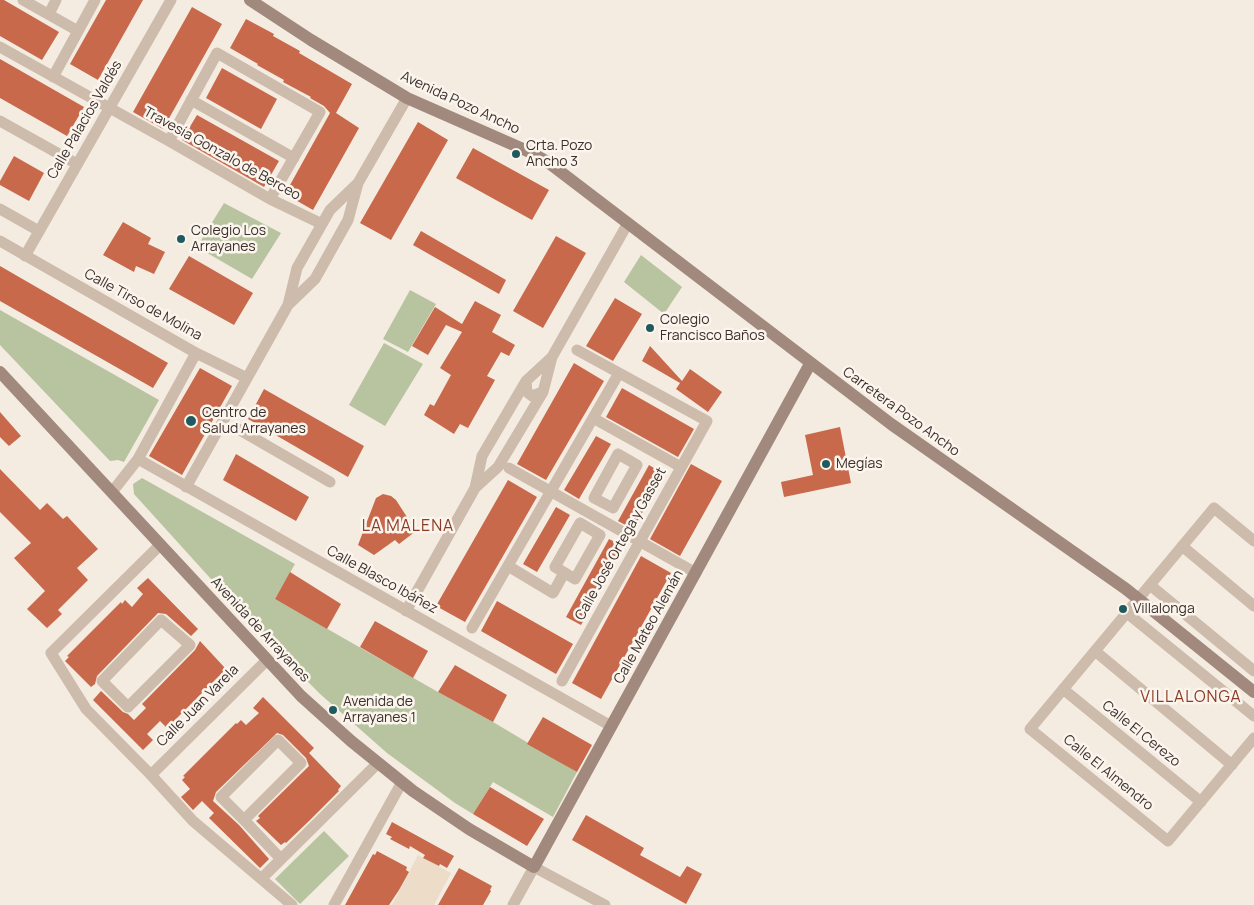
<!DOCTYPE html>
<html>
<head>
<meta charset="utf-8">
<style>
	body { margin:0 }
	canvas { display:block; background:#f4ebe1 }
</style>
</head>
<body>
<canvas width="1254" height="905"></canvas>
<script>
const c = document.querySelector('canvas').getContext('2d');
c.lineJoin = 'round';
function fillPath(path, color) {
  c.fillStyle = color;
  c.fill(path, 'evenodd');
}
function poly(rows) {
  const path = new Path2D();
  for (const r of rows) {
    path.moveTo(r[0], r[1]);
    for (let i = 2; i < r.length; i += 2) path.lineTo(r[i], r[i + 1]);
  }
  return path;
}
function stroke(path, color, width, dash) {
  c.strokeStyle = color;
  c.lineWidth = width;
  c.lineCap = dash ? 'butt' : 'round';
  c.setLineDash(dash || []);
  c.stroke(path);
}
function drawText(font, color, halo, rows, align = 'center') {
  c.font = font + ' Manrope,sans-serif';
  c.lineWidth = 5;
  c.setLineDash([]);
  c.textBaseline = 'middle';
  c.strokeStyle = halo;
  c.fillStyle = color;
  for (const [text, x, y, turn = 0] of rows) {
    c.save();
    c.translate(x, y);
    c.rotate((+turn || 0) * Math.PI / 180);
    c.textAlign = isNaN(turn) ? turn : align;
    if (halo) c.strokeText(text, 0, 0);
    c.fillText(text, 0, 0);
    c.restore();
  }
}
fillPath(poly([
	[224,203,281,233,252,279,197,247],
	[641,255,682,287,664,314,624,282],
	[410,290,436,304,408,352,383,339],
	[0,310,159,400,124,462,118,460,110,461,0,345],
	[384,343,423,364,385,426,349,405],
	[142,478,295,564,275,599,438,692,493,722,577,772,553,817,493,782,473,814,455,803,387,753,319,693,258,631,134,494,133,484],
	[324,831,349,856,300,904,275,879]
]), '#b8c4a0');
fillPath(poly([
	[418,855,451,873,434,905,392,905]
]), '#ecdcc8');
fillPath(poly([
	[0,0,4,0,59,32,42,60,0,36],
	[106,0,143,0,98,80,70,64],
	[192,7,222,24,163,129,133,112],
	[246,19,274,34,273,36,300,51,299,53,352,84,336,113,359,128,313,210,285,194,330,113,324,106,310,98,311,97,283,82,284,80,257,65,258,64,230,48],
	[0,59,84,107,67,136,0,98],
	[222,68,277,99,261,129,206,98],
	[197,115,279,161,264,187,182,140],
	[418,122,448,140,391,240,360,223],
	[473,148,549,190,532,220,456,178],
	[14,156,44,173,29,201,0,185,0,181],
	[123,222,151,238,148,244,165,252,154,274,136,266,134,272,103,255],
	[421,231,506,280,499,294,413,245],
	[556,236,586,253,543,328,513,311],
	[189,256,253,293,234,325,169,289],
	[0,266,168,363,153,388,0,301],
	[615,298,642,314,613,361,586,346],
	[475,301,501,315,492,332,515,345,509,356,501,352,487,376,495,380,468,428,460,424,454,434,424,415,430,404,434,406,451,375,440,368,462,332,446,325,428,355,412,346,435,307,462,324],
	[650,346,682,381,690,369,722,392,708,412,676,389,680,383,642,361],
	[574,363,604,381,546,480,517,464],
	[200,368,232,386,182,475,149,456],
	[622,388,694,429,678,457,606,417],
	[264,389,364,446,348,477,248,419],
	[0,412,21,436,9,446,0,437],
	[840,427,851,483,784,497,781,482,813,475,805,435],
	[596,436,611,444,579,499,564,490],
	[236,454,309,497,296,521,223,480],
	[691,464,722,481,680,556,650,539],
	[649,465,664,474,633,529,618,521],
	[0,469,40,510,47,503,63,519,67,516,98,549,77,568,88,580,58,610,62,614,47,628,27,609,45,591,14,558,31,543,0,512],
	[508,480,537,497,465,622,436,606],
	[383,494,391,496,396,500,416,531,399,544,395,540,374,555,358,545,376,498],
	[556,507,570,515,537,572,523,564],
	[609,539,623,546,581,625,566,617],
	[641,556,671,573,601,699,572,683],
	[290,572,341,604,327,629,275,599],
	[148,578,198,629,191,636,166,614,158,613,97,676,95,684,91,687,65,661,69,657,67,656,121,602,122,604,125,600,132,607,143,594,137,588],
	[497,601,573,644,556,674,481,631],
	[375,621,428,651,413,678,360,647],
	[200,641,225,668,223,670,223,672,170,725,169,724,166,727,160,721,147,734,153,740,143,750,93,700,101,691,123,712,128,714,134,720,146,708,142,704,195,650],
	[455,665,507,695,493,722,438,692],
	[263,697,314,748,309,753,341,786,338,790,339,791,309,821,286,843,285,842,281,845,256,821,260,818,258,816,309,766,306,758,283,735,277,733,216,792,213,801,239,825,269,859,260,868,209,818,214,813,202,801,193,810,181,797,190,789,182,780,185,777,183,776,236,723,237,724,241,720,246,725,259,713,253,708],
	[543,717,592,745,577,772,527,744],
	[490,787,544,819,527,846,473,814],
	[586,815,644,848,640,855,680,877,687,866,702,874,686,904,572,840],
	[392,822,454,856,447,868,440,864,439,866,423,858,425,855,410,846,409,849,390,839,392,837,386,834],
	[377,851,407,867,406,870,409,872,399,890,389,905,345,905,373,854,375,855],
	[459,868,492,886,490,890,491,891,483,905,438,905]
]), '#c8694b');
stroke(poly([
	[23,0,78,31],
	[49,14,56,0],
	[0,47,169,141,270,199,322,224],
	[53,77,95,0],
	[191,100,294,158],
	[0,121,77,164],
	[169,141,217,53,320,112,270,199],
	[0,209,39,231],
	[0,241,196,353,247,378],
	[25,256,171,0],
	[288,305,315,279,348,220,358,183,407,98],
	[526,381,527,392,532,396,543,392],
	[593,418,681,467],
	[238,429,330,482],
	[618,454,637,465,613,508,594,498,618,454],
	[138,459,611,726],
	[509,468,696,573],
	[186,487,288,305,297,268,330,210,358,183],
	[475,488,498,467,543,392,552,357,628,223],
	[112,492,138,459,196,353],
	[580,523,600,535,575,579,555,567,580,523],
	[1254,541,1214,508,1030,729,1168,841,1254,738],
	[160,545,51,653,86,709,151,775,193,821,292,905],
	[1182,546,1254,606],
	[508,566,553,593,564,573],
	[1150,585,1254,671],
	[406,611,475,488,482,456,526,381,552,357],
	[1127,613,1254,716],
	[161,620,190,645,128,707,102,681,161,620],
	[472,628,619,373],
	[1095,651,1232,765],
	[562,681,707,421,577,350],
	[1063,689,1201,802],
	[278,740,301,763,244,820,221,797,278,740],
	[151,775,267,660],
	[244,820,281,859],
	[261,879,378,763],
	[334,905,402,782],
	[513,905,534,867,605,905]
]), '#cdbbac', 11);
stroke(poly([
	[250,0,311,40,407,98,532,153,549,163,891,424,1126,589,1254,692],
	[0,372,301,696,351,741,413,791,469,829,534,867,810,364]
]), '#a18a7d', 12);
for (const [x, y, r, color] of [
	[516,154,5,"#1f5a5e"],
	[181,239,5,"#1f5a5e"],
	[650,328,5,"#1f5a5e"],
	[191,421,6,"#1f5a5e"],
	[826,464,5,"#1f5a5e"],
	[1123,609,5,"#1f5a5e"],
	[333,710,5,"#1f5a5e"]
]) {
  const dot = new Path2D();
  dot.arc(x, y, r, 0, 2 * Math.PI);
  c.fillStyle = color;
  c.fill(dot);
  stroke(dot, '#fbf5ee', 2);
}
drawText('14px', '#3b302b', '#fbf5ee', [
	["Avenida Pozo Ancho",460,103,25],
	["Calle Palacios Valdés",85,120,-60],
	["Travesía Gonzalo de Berceo",222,154,29],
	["Calle Tirso de Molina",143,305,29],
	["Carretera Pozo Ancho",901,412,36],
	["Calle José Ortega y Gasset",621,544,-61],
	["Calle Blasco Ibáñez",382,580,29],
	["Calle Mateo Alemán",649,627,-61],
	["Avenida de Arrayanes",260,630,47],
	["Calle Juan Varela",198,706,-45],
	["Calle El Cerezo",1141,734,39],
	["Calle El Almendro",1108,773,39]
]);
drawText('14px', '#3b302b', '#fbf5ee', [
	["Crta. Pozo",526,146],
	["Ancho 3",526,162],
	["Colegio Los",191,231],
	["Arrayanes",191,247],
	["Colegio",660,320],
	["Francisco Baños",660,336],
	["Centro de",202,413],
	["Salud Arrayanes",202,429],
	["Megías",836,464],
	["Villalonga",1133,609],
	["Avenida de",343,702],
	["Arrayanes 1",343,718]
], 'left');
c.letterSpacing = '1px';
drawText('16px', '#8c3b22', '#fbf5ee', [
	["LA MALENA",408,527],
	["VILLALONGA",1191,698]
]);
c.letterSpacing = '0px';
</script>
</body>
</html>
